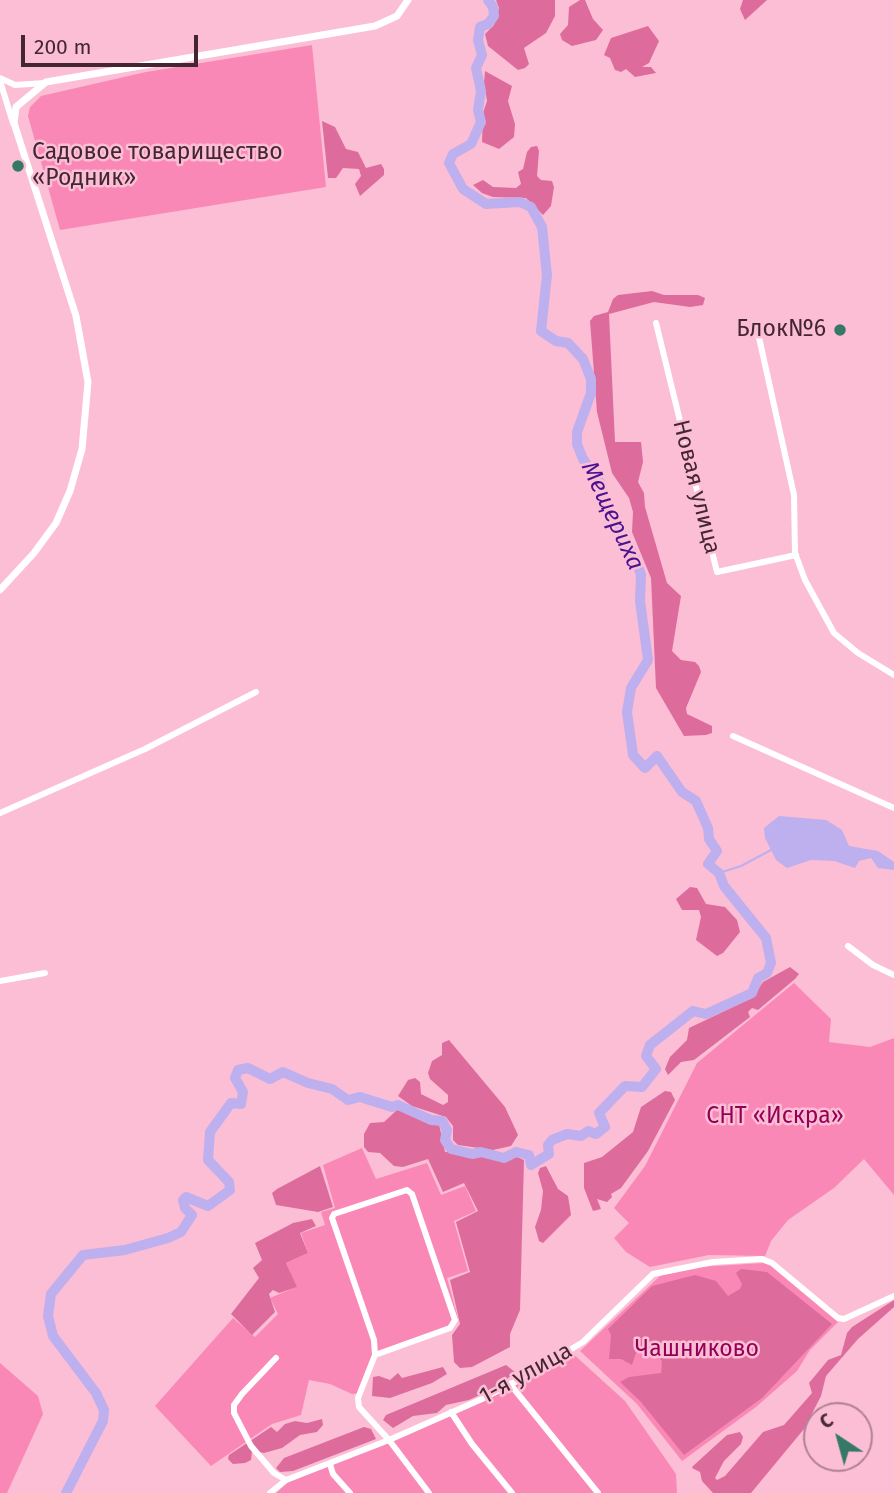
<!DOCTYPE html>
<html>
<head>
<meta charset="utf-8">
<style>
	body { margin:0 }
	#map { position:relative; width:894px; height:1493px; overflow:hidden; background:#fcbed5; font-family:"Fira Sans",sans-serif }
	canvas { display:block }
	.north { position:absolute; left:803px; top:1402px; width:70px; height:70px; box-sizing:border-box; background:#fcbed5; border:2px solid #b28194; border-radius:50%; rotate:324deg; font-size:19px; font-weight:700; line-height:28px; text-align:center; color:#442632 }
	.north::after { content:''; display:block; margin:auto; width:24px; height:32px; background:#367867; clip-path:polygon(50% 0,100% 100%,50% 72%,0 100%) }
	.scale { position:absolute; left:21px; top:35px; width:177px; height:32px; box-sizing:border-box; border:4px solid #442632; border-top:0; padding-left:9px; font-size:21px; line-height:24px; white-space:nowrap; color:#442632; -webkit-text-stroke:5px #fcbed5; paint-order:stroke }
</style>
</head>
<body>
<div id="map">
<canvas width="894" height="1493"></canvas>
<div class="north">С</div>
<div class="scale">200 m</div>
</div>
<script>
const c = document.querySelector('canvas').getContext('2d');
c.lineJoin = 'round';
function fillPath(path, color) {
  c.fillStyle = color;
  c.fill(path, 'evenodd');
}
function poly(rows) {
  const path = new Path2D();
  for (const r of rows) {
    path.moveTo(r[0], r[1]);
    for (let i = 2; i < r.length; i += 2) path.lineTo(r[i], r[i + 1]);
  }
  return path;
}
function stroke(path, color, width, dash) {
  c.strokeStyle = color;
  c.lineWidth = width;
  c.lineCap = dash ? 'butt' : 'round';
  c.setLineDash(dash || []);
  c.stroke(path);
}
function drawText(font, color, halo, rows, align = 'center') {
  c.font = font + ' "Fira Sans",sans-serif';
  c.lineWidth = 5;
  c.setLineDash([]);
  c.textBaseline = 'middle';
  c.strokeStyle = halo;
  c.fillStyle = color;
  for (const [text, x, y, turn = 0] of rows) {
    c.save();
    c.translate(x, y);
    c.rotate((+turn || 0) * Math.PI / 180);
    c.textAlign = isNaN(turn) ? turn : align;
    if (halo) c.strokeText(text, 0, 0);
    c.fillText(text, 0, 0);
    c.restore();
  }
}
fillPath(poly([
	[312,45,326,187,60,230,28,116,30,107,41,96,146,72],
	[794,983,831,1019,829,1042,870,1047,894,1038,894,1195,864,1159,834,1188,788,1220,771,1241,765,1256,709,1255,650,1267,626,1252,614,1238,629,1223,614,1208,645,1166,697,1063],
	[362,1148,376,1179,427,1163,441,1195,465,1186,476,1211,454,1221,468,1271,447,1278,458,1318,453,1329,377,1354,362,1393,352,1394,330,1384,309,1380,301,1415,272,1424,211,1466,155,1406,233,1318,255,1337,278,1314,270,1298,296,1287,286,1263,308,1253,301,1233,325,1225,321,1212,335,1208,323,1165],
	[763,1263,772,1266,838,1322,810,1350,797,1371,756,1407,682,1461,637,1404,580,1351,660,1276,699,1267],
	[570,1351,625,1401,676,1474,677,1493,276,1493,287,1483,515,1386],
	[0,1363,38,1396,43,1414,7,1493,0,1493]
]), '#fa88b7');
fillPath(poly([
	[496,0,555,0,555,16,546,33,524,48,529,64,525,68,518,70,488,46,485,34,494,25,499,8],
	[580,0,585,0,593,19,603,30,596,40,572,46,562,40,560,34,568,25,569,7],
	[743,0,767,0,745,20,740,9],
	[648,26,659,41,649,63,642,67,651,67,656,73,635,77,626,69,621,72,615,70,610,58,604,55,611,38],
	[485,71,512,86,508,101,515,124,514,137,499,149,482,142,483,113,487,101,484,83],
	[322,121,335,127,346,149,358,152,366,168,381,164,384,169,384,175,360,196,355,184,361,176,359,169,343,168,336,178,328,178],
	[537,146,539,151,537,176,541,180,552,181,554,187,551,206,543,215,526,198,493,197,482,193,473,185,483,180,493,187,516,188,521,184,518,172,523,169,527,152,531,147],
	[652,291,664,295,698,295,705,298,703,305,690,307,654,302,609,314,615,442,641,442,643,462,638,482,644,493,645,507,667,583,681,596,672,651,681,660,695,662,699,666,701,672,686,708,687,714,712,726,712,733,706,735,684,736,656,688,651,578,632,532,633,512,629,498,612,473,597,412,590,321,594,316,608,312,613,299,618,295],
	[690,887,697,888,706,904,725,907,737,920,740,932,723,953,717,956,696,940,701,917,699,910,682,910,676,899],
	[790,967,799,974,795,979,758,1010,752,1008,748,1012,750,1017,694,1060,681,1062,668,1075,665,1069,670,1057,687,1040,689,1028,752,998,763,982],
	[449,1040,505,1107,518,1135,511,1146,493,1150,458,1145,453,1140,453,1126,446,1117,412,1106,398,1096,408,1080,415,1078,420,1082,421,1094,443,1105,448,1102,448,1095,430,1079,428,1073,432,1061,442,1055,442,1043],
	[665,1091,671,1092,675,1100,648,1151,621,1188,611,1194,612,1197,607,1202,597,1199,601,1209,593,1211,584,1188,584,1163,602,1157,633,1132,641,1107],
	[398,1109,439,1124,445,1152,457,1151,469,1157,482,1155,503,1161,517,1157,524,1160,520,1310,510,1334,510,1347,472,1367,460,1368,454,1362,452,1335,460,1324,450,1280,470,1272,456,1222,478,1211,464,1183,443,1192,428,1159,403,1167,394,1166,380,1153,368,1152,364,1147,364,1134,370,1123,384,1122],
	[320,1166,333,1207,318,1212,276,1205,272,1193,277,1189],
	[546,1166,558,1189,568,1196,571,1215,543,1243,539,1241,535,1227,541,1210,543,1191,538,1173,540,1168],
	[312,1219,316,1226,300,1233,308,1253,286,1263,297,1287,279,1293,273,1290,269,1294,275,1312,252,1335,231,1314,259,1278,253,1268,262,1260,255,1243,293,1223],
	[741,1269,767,1272,832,1324,762,1398,684,1455,641,1402,620,1382,629,1377,661,1373,662,1361,645,1345,636,1353,632,1365,621,1359,609,1359,611,1335,608,1329,652,1286,695,1275,716,1281,728,1296,740,1289,742,1284,736,1273],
	[894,1300,894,1307,858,1339,826,1376,821,1396,804,1429,751,1493,713,1493,702,1481,700,1472,692,1468,693,1466,727,1435,740,1432,743,1437,741,1444,724,1461,715,1478,717,1480,725,1476,763,1432,784,1425,812,1393,809,1383,828,1360,841,1355,847,1333,852,1327],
	[506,1365,515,1372,499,1386,469,1400,446,1405,437,1413,413,1416,393,1428,383,1420,386,1415],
	[443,1367,447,1374,432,1383,390,1398,372,1396,373,1377,379,1376,390,1380,398,1373,402,1378],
	[322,1419,323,1425,317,1432,300,1435,282,1448,264,1453,252,1451,251,1460,245,1463,233,1464,228,1459,229,1455,271,1427,277,1432,285,1424,295,1421,307,1423],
	[364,1427,371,1429,376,1439,293,1471,280,1472,276,1468,284,1458]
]), '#dd6c9d');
fillPath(poly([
	[779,816,826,820,842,830,849,846,878,851,894,862,894,870,878,868,871,858,859,861,855,868,834,861,811,860,787,868,776,860,765,838,764,828]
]), '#beafef');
stroke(poly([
	[719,873,741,866,771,850]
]), '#beafef', 2);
stroke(poly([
	[66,1493,103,1421,104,1410,96,1393,53,1336,48,1316,51,1294,83,1255,125,1250,168,1238,181,1232,192,1215,185,1208,183,1200,186,1197,208,1206,230,1190,229,1182,208,1160,210,1132,231,1103,241,1104,243,1092,235,1078,238,1070,248,1068,270,1079,283,1072,308,1083,332,1089,348,1100,360,1097,392,1107,398,1105,431,1120,442,1121,447,1130,445,1140,451,1149,472,1154,481,1152,504,1158,516,1152,529,1155,531,1165,549,1154,548,1145,552,1140,567,1134,581,1136,588,1131,596,1134,605,1127,599,1113,625,1086,642,1087,656,1069,646,1056,650,1045,693,1011,706,1014,752,993,758,978,767,973,771,963,766,938,724,886,719,873,708,864,717,851,709,839,708,828,696,801,682,792,657,756,645,768,633,755,627,712,631,688,648,660,640,601,641,575,634,555,603,501,601,484,583,459,577,444,577,432,591,393,591,379,583,359,568,343,556,341,541,331,547,275,542,227,531,207,520,202,486,204,463,189,449,163,453,154,471,144,481,122,478,110,481,91,476,68,482,55,478,40,480,27,488,24,494,16,493,7,488,0]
]), '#beafef', 10);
stroke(poly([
	[0,78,15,85,45,83],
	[0,81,13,123],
	[656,323,717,572,796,555],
	[756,324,794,495,795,553,805,580,834,633,858,653,894,675],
	[733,736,894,808],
	[0,813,145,749,256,692],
	[848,946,873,965,894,975],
	[0,981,45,973],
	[375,1355,450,1328,455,1320,412,1194,407,1190,334,1214,332,1218,374,1340,375,1355,358,1398,359,1407,389,1440,429,1493],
	[276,1358,242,1394,234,1405,234,1413,251,1446,274,1473,286,1480],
	[510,1384,598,1493],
	[451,1412,472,1444,512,1493],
	[330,1464,333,1474,350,1493],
	[270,1493,286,1480,389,1440,482,1399,530,1374,583,1342,653,1274,713,1262,762,1259,772,1263,838,1318,844,1319,894,1296]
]), '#fff', 6);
stroke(poly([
	[0,590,34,553,56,523,70,491,82,449,88,382,76,316,14,123,16,107,46,82,375,26,397,16,408,0]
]), '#fff', 7);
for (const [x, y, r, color] of [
	[18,166,7,"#367867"],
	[840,330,7,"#367867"]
]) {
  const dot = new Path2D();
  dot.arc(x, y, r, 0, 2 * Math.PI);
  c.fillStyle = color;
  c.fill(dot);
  stroke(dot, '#fcbed5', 2.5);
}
drawText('23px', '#442632', '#fcbed5', [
	["Садовое товарищество",32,153],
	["«Родник»",32,179],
	["Блок№6",826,330,"right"]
], 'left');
drawText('23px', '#442632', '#fcbed5', [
	["Новая улица",696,487,76],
	["1-я улица",526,1374,-29]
]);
drawText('23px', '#950057', '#fcbed5', [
	["СНТ «Искра»",775,1117],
	["Чашниково",697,1350]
]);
drawText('italic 24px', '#49138f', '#fcbed5', [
	["Мещериха",612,516,65]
]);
</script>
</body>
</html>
